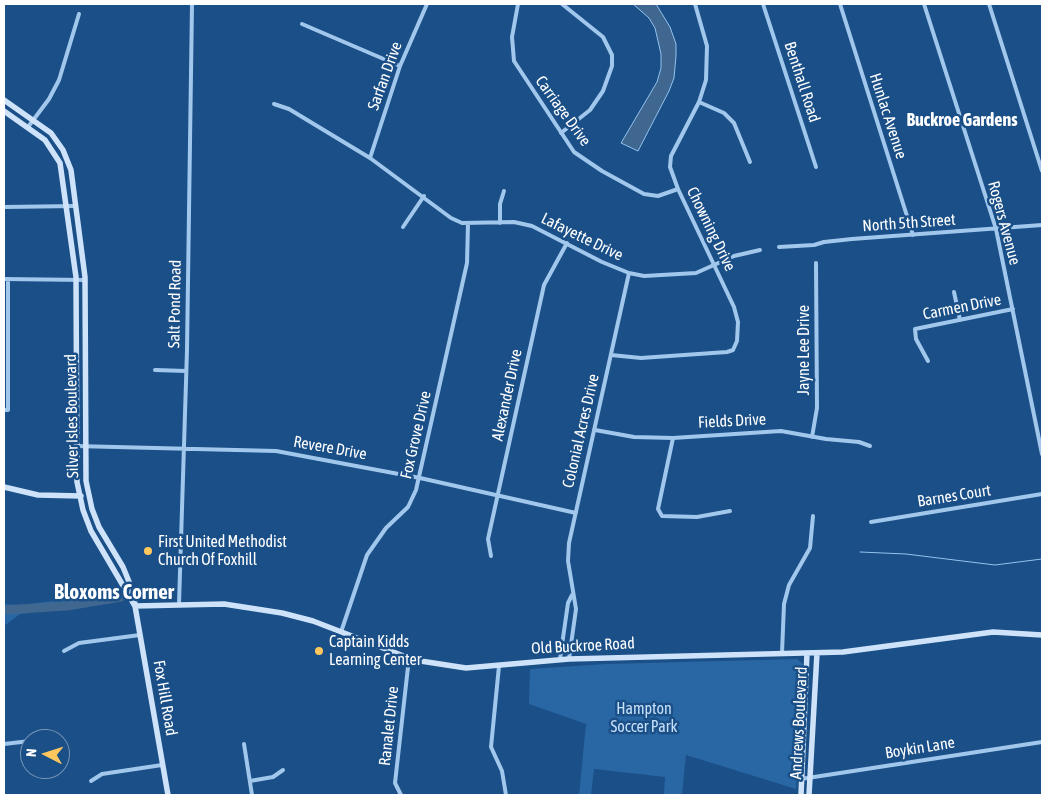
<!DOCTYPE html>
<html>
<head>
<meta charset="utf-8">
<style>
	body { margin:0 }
	#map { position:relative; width:1046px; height:799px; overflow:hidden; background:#1a4f87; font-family:"Asap Condensed",sans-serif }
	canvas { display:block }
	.frame { position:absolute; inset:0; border:5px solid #fff; pointer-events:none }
	.north { position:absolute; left:20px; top:729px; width:50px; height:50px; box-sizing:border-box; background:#1a4f87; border:1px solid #7695b7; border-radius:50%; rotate:275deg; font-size:14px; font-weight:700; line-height:20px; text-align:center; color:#fff }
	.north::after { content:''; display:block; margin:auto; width:18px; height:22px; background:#ffc75d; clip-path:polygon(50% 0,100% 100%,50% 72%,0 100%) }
</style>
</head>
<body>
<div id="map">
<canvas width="1046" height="799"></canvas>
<div class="frame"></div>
<div class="north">N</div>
</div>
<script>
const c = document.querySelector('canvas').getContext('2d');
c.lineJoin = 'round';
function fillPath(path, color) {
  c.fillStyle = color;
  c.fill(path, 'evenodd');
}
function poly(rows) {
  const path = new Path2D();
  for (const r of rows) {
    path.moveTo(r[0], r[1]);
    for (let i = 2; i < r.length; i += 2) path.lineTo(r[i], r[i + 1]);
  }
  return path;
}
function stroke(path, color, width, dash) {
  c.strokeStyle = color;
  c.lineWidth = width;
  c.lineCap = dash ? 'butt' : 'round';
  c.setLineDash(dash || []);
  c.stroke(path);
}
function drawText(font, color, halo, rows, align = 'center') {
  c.font = font + ' "Asap Condensed",sans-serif';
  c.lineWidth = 5;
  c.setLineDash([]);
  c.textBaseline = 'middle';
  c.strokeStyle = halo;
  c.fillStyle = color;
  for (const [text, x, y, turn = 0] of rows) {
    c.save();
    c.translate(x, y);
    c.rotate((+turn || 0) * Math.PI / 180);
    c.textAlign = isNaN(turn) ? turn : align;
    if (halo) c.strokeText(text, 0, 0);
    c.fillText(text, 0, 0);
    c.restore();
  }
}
fillPath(poly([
	[118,595,121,600,113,603,20,614,4,626,4,604,20,605,69,599,92,600],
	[797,659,803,664,796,789,686,755,682,795,664,795,665,777,594,769,591,795,579,795,586,724,529,704,530,669,606,664]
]), '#2967a4');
const water = poly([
	[633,4,656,4,670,27,676,44,676,56,674,78,669,91,638,151,621,143,657,82,661,68,661,54,655,28,649,18,633,4]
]);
fillPath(water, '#406790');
stroke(water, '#94c3ef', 1);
stroke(poly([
	[860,552,906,554,995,565,1042,559]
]), '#94c3ef', 1);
stroke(poly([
	[4,610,67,606,121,597]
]), '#406790', 9);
stroke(poly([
	[518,4,512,37,514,61,574,152,602,171,644,194,658,196,678,189],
	[763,4,816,167],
	[840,4,913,235],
	[924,4,996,229,1042,454],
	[989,4,1042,171],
	[302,24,400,66],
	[699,102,724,113,734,123,750,162],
	[274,104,289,109,370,158,451,218,462,223,514,222,532,226,602,262,629,273,644,276,696,273,734,256,760,250],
	[28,127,49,99,59,80,79,14],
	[561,133,590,110,603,91,612,66,612,55,603,37,562,4],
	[370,158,400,66,427,4],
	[4,207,76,206],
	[500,223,500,204,504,191],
	[403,227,424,196],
	[779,247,814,245,824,242,852,239,1042,225],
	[4,279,85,280],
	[954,292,960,320],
	[611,355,641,358,727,352,733,350,737,341,738,322,734,307,678,189,670,167,671,156,699,102,706,80,707,46,695,4],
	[928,361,916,339,915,329,1013,309],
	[155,370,186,371],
	[4,410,8,410,8,279],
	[595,430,634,437,673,438,781,431,826,439,859,442,870,446],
	[812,437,817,408,816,263],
	[673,438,658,509,662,516,697,517,730,511],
	[75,446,276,451,420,478,576,513],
	[871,522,1042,494],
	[491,556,488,539,544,285,567,243],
	[179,604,187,350,192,4],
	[341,632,367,555,386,528,408,507,416,490,467,263,468,224],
	[64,651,79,643,140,635],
	[782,653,784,604,789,585,810,548,813,516],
	[560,659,568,603,572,595],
	[569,659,576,609,568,561,569,543,629,273],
	[499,666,491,747,502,771,506,795],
	[4,744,30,741],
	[244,744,252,795],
	[801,779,1042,742],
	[91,781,102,774,162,765],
	[250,781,273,777,283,770],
	[401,795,395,783,409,658]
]), '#a1c7ec', 4);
stroke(poly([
	[4,100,51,133,63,150,71,170,85,277,86,481,92,509,99,527,123,567,134,594,135,606,168,795],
	[4,111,45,140,60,163,76,277,77,482,83,510,91,531,135,606],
	[4,487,38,495,81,496],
	[135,606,224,604,282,613,313,621,414,660,466,668,569,659,843,652,993,632,1042,635],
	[801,795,807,653],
	[809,795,817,653]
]), '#cee3f9', 5.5);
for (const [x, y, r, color] of [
	[148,551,5,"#ffc75d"],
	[319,651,5,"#ffc75d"]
]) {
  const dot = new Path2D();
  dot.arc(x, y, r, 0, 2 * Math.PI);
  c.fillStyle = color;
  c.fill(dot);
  stroke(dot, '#1a4f87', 2);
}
drawText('16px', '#fff', '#1a4f87', [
	["Sarfan Drive",385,76,-70],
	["Benthall Road",802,82,72],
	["Carriage Drive",563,111,54],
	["Hunlac Avenue",888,116,72],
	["North 5th Street",909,223,-4],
	["Rogers Avenue",1004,223,75],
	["Chowning Drive",711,229,64],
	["Lafayette Drive",582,237,26],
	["Salt Pond Road",175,304,-89],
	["Carmen Drive",962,307,-11],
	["Jayne Lee Drive",804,350,-90],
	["Alexander Drive",507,395,-78],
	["Silver Isles Boulevard",72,416,-91],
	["Fields Drive",732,421,-3],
	["Colonial Acres Drive",581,431,-77],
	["Fox Grove Drive",416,435,-77],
	["Revere Drive",330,448,10],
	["Barnes Court",954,496,-9],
	["Old Buckroe Road",583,646,-3],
	["Fox Hill Road",165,698,80],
	["Andrews Boulevard",799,723,-87],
	["Ranalet Drive",389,726,-84],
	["Boykin Lane",920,748,-9]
]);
drawText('16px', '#fff', '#1a4f87', [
	["First United Methodist",158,542],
	["Church Of Foxhill",158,560],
	["Captain Kidds",329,642],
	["Learning Center",329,660]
], 'left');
drawText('16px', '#c6e0f9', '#1a4f87', [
	["Hampton",644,709],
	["Soccer Park",644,727]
]);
drawText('bold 18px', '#fff', '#1a4f87', [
	["Buckroe Gardens",962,120]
]);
drawText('bold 21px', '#fff', '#1a4f87', [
	["Bloxoms Corner",114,592]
]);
</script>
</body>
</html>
